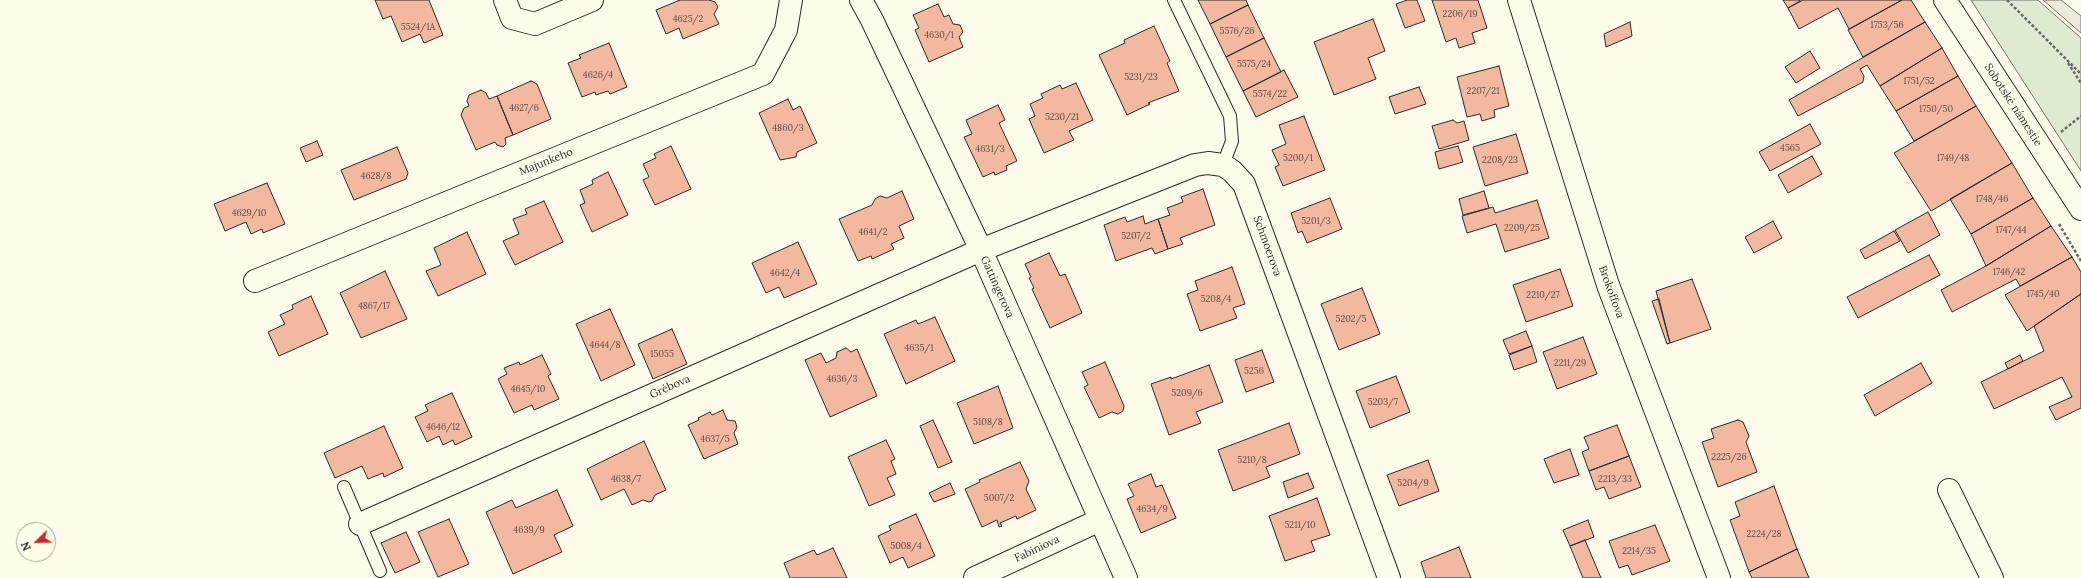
<!DOCTYPE html>
<html>
<head>
<meta charset="utf-8">
<style>
	body { margin:0 }
	#map { position:relative; width:2081px; height:578px; overflow:hidden; background:#fdfbea; font-family:Lora,serif }
	canvas { display:block }
	.north { position:absolute; left:16px; top:522px; width:40px; height:40px; box-sizing:border-box; background:#fdfbea; border:1px solid #a9a89e; border-radius:50%; rotate:247deg; font-size:11px; font-weight:700; line-height:16px; text-align:center; color:#2b2b2b }
	.north::after { content:''; display:block; margin:auto; width:14px; height:18px; background:#c62828; clip-path:polygon(50% 0,100% 100%,50% 72%,0 100%) }
</style>
</head>
<body>
<div id="map">
<canvas width="2081" height="578"></canvas>
<div class="north">N</div>
</div>
<script>
const c = document.querySelector('canvas').getContext('2d');
c.lineJoin = 'round';
function fillPath(path, color) {
  c.fillStyle = color;
  c.fill(path, 'evenodd');
}
function poly(rows) {
  const path = new Path2D();
  for (const r of rows) {
    path.moveTo(r[0], r[1]);
    for (let i = 2; i < r.length; i += 2) path.lineTo(r[i], r[i + 1]);
  }
  return path;
}
function stroke(path, color, width, dash) {
  c.strokeStyle = color;
  c.lineWidth = width;
  c.lineCap = dash ? 'butt' : 'round';
  c.setLineDash(dash || []);
  c.stroke(path);
}
function drawText(font, color, halo, rows, align = 'center') {
  c.font = font + ' Lora,serif';
  c.lineWidth = 3;
  c.setLineDash([]);
  c.textBaseline = 'middle';
  c.strokeStyle = halo;
  c.fillStyle = color;
  for (const [text, x, y, turn = 0] of rows) {
    c.save();
    c.translate(x, y);
    c.rotate((+turn || 0) * Math.PI / 180);
    c.textAlign = isNaN(turn) ? turn : align;
    if (halo) c.strokeText(text, 0, 0);
    c.fillText(text, 0, 0);
    c.restore();
  }
}
const green = poly([
	[1971,0,2038,0,2081,38,2081,171,1971,0]
]);
fillPath(green, '#deebd1');
stroke(green, '#74746e', 1);
const parking = poly([
	[2043,0,2061,0,2081,16,2081,33,2043,0]
]);
fillPath(parking, '#eceadb');
stroke(parking, '#74746e', 1);
const building = poly([
	[375,0,429,0,443,35,424,43,420,34,402,42,391,16,383,19,375,0],
	[680,0,709,0,715,2,718,7,714,14,719,24,683,39,679,28,666,34,656,10,680,0],
	[1198,0,1246,0,1248,5,1210,24,1198,0],
	[1407,0,1417,0,1425,21,1405,28,1396,4,1407,0],
	[1432,0,1478,0,1487,28,1472,33,1475,43,1459,48,1456,38,1446,42,1432,0],
	[1783,0,1800,0,1800,1,1788,8,1783,0],
	[1803,0,1902,0,1849,29,1838,8,1799,29,1788,8,1803,0],
	[1902,0,1911,0,1925,22,1863,57,1848,30,1902,0],
	[938,4,944,17,949,15,953,24,960,25,963,32,959,37,963,47,929,62,915,30,919,28,913,15,938,4],
	[1248,5,1264,38,1226,57,1210,24,1248,5],
	[1373,19,1385,51,1368,58,1376,79,1334,95,1314,42,1373,19],
	[1630,22,1632,36,1606,47,1604,34,1630,22],
	[1925,22,1942,48,1880,86,1867,65,1860,69,1864,76,1863,82,1798,116,1789,100,1925,22],
	[1154,26,1170,61,1167,63,1179,91,1148,103,1150,104,1127,115,1099,55,1125,43,1124,40,1154,26],
	[1264,38,1281,72,1243,91,1226,57,1264,38],
	[609,43,627,87,610,94,608,91,596,95,595,92,582,97,568,63,581,58,579,55,609,43],
	[1942,48,1958,76,1896,111,1880,86,1942,48],
	[1810,51,1820,68,1796,83,1785,67,1810,51],
	[1499,66,1509,106,1494,110,1495,117,1482,121,1480,114,1467,117,1457,77,1499,66],
	[1284,70,1298,97,1256,117,1243,91,1284,70],
	[1958,76,1976,106,1914,141,1896,111,1958,76],
	[531,81,537,84,551,119,513,135,497,96,531,81],
	[1076,83,1093,120,1069,131,1074,140,1044,153,1029,119,1035,116,1030,104,1043,98,1041,94,1060,85,1062,89,1076,83],
	[1419,87,1426,104,1395,114,1389,97,1419,87],
	[481,90,486,93,489,99,497,96,513,135,505,138,506,144,503,147,497,145,495,142,476,150,461,115,464,108,469,106,467,101,469,95,481,90],
	[788,99,793,110,800,106,817,143,797,152,796,157,780,160,759,113,788,99],
	[998,105,1005,120,999,123,1017,161,1006,166,1007,170,995,175,994,172,983,177,964,137,972,134,966,120,998,105],
	[1976,106,2012,163,1931,211,1894,153,1976,106],
	[1304,116,1325,170,1283,186,1275,167,1279,165,1272,150,1286,144,1279,125,1304,116],
	[1453,120,1457,123,1464,121,1469,140,1439,149,1432,126,1453,120],
	[1810,124,1821,144,1770,171,1759,152,1810,124],
	[1516,134,1528,173,1485,186,1473,147,1516,134],
	[317,141,323,155,306,162,300,148,317,141],
	[671,146,691,189,655,205,643,180,649,177,643,164,656,158,654,154,671,146],
	[1458,146,1463,162,1439,169,1435,152,1458,146],
	[397,147,408,173,406,179,354,200,341,170,397,147],
	[1812,156,1822,174,1788,193,1778,175,1812,156],
	[2012,163,2033,198,1971,234,1950,199,2012,163],
	[608,172,628,215,592,232,580,205,585,203,580,190,593,184,592,180,608,172],
	[267,183,285,224,263,233,262,229,251,234,246,222,225,231,214,204,267,183],
	[1203,189,1215,225,1180,238,1183,244,1168,249,1158,219,1170,215,1167,208,1183,202,1181,197,1203,189],
	[902,191,914,219,899,226,904,238,891,244,894,249,872,259,871,256,858,261,839,219,872,205,875,199,880,196,887,198,902,191],
	[1484,191,1489,208,1463,215,1459,199,1484,191],
	[1330,198,1342,229,1307,243,1302,231,1298,233,1291,213,1330,198],
	[2033,198,2051,226,1986,266,1971,234,2033,198],
	[1537,200,1549,238,1505,252,1496,224,1467,233,1462,216,1493,207,1495,213,1537,200],
	[544,201,563,242,515,265,503,241,519,234,513,219,527,214,525,209,544,201],
	[1928,212,1940,235,1908,253,1895,230,1928,212],
	[1143,216,1145,224,1158,219,1168,249,1155,254,1152,248,1116,261,1104,225,1125,217,1127,222,1143,216],
	[1773,221,1782,238,1754,253,1745,237,1773,221],
	[2051,226,2072,257,2020,286,2016,279,1952,312,1941,290,1986,266,2051,226],
	[1894,231,1900,241,1865,259,1860,250,1894,231],
	[467,232,486,274,438,296,426,271,441,265,434,248,467,232],
	[798,242,817,284,784,298,779,287,766,293,752,263,798,242],
	[1049,253,1060,276,1065,274,1082,313,1050,328,1032,289,1034,288,1029,278,1031,277,1025,264,1049,253],
	[1929,255,1940,275,1858,318,1847,297,1929,255],
	[2072,257,2081,272,2081,294,2027,331,2005,295,2072,257],
	[1232,267,1245,304,1233,308,1237,318,1200,331,1187,294,1198,290,1195,281,1232,267],
	[1560,269,1573,306,1526,322,1513,285,1560,269],
	[385,271,407,319,361,338,340,293,385,271],
	[1692,279,1711,329,1670,343,1656,291,1692,279],
	[1362,288,1380,334,1339,350,1321,304,1362,288],
	[2081,294,2081,408,2056,420,2049,407,2072,397,2062,377,1994,409,1981,382,2044,351,2034,326,2081,294],
	[311,296,328,334,279,356,268,332,285,324,280,315,293,309,292,305,311,296],
	[1659,299,1670,343,1667,344,1652,301,1659,299],
	[610,309,635,365,601,381,576,324,610,309],
	[935,317,955,361,906,384,884,334,916,320,918,324,935,317],
	[672,329,687,364,653,379,638,344,672,329],
	[1526,331,1532,346,1509,354,1503,340,1526,331],
	[1583,337,1597,374,1557,389,1543,352,1583,337],
	[1532,346,1537,362,1514,370,1509,355,1532,346],
	[846,348,851,352,857,349,877,396,830,417,805,360,821,353,826,363,836,358,837,352,846,348],
	[1262,350,1274,382,1246,392,1235,360,1262,350],
	[542,355,551,374,548,376,559,399,534,410,532,405,514,413,498,379,507,374,504,368,519,362,520,365,542,355],
	[2020,355,2023,361,2008,369,2005,363,2020,355],
	[1105,362,1124,406,1123,411,1118,414,1112,412,1099,418,1084,387,1088,385,1082,372,1105,362],
	[1921,363,1932,383,1875,416,1864,395,1921,363],
	[1209,365,1223,402,1196,412,1201,423,1169,435,1151,384,1171,377,1171,379,1209,365],
	[1396,376,1410,412,1370,428,1356,391,1396,376],
	[998,386,1013,428,974,444,957,403,998,386],
	[452,393,472,437,455,445,453,440,443,445,439,436,427,442,415,417,428,411,425,405,452,393],
	[723,410,727,420,735,421,737,427,734,433,738,444,704,459,688,425,699,420,698,418,710,412,712,415,723,410],
	[933,420,952,462,938,468,920,426,933,420],
	[1738,420,1743,422,1749,436,1746,442,1757,472,1718,487,1702,442,1714,438,1711,429,1738,420],
	[1289,423,1300,454,1266,467,1270,477,1233,491,1218,450,1289,423],
	[1617,425,1629,456,1589,471,1582,452,1589,449,1584,437,1617,425],
	[384,426,403,468,384,477,383,473,368,479,362,466,335,478,324,453,384,426],
	[886,440,895,459,891,461,896,474,887,478,895,495,869,506,848,457,886,440],
	[644,441,666,490,655,495,652,501,649,502,643,500,632,505,624,489,601,500,587,469,644,441],
	[1570,449,1579,475,1554,483,1544,459,1570,449],
	[1629,456,1641,487,1609,499,1604,487,1596,490,1589,471,1629,456],
	[1428,460,1439,491,1399,506,1387,475,1428,460],
	[1020,462,1029,481,1026,489,1036,510,1017,519,1016,516,1000,523,1002,526,999,527,997,520,982,527,965,489,980,482,979,480,1020,462],
	[1308,473,1314,488,1288,498,1283,482,1308,473],
	[1151,474,1156,487,1162,485,1176,518,1141,533,1127,499,1134,496,1128,484,1151,474],
	[950,483,955,494,934,502,929,493,950,483],
	[1774,486,1797,549,1749,572,1730,520,1740,516,1735,502,1774,486],
	[557,490,573,526,554,535,562,552,513,574,486,512,512,500,516,508,557,490],
	[1317,498,1330,535,1311,541,1315,551,1285,561,1269,516,1317,498],
	[916,514,935,556,908,568,903,557,890,563,878,536,891,530,889,526,916,514],
	[449,519,469,564,438,577,418,532,449,519],
	[1588,520,1594,537,1570,546,1563,530,1588,520],
	[1655,525,1670,561,1632,575,1628,565,1619,568,1609,541,1655,525],
	[406,532,420,562,395,573,381,543,406,532],
	[1585,540,1601,578,1583,578,1570,546,1585,540],
	[1459,547,1471,578,1426,578,1421,562,1459,547],
	[833,548,847,578,790,578,784,563,814,550,817,555,833,548],
	[1797,549,1809,578,1752,578,1749,572,1797,549]
]);
fillPath(building, '#f2b8a0');
stroke(building, '#2b2b2b', 1);
const lane = poly([
	[1174,0,1230,116,1232,141,1223,165],
	[344,487,380,571]
]);
const street = poly([
	[505,0,512,18,535,24,592,0],
	[861,0,872,20,981,250,1126,578],
	[1519,0,1608,285,1719,578],
	[1945,0,2081,209],
	[255,281,763,74,786,30,791,0],
	[1949,490,1992,578],
	[360,524,981,250,1195,165,1208,163,1223,165,1232,171,1244,184,1389,578],
	[975,578,1100,520]
]);
stroke(lane, '#2b2b2b', 14);
stroke(street, '#2b2b2b', 24);
stroke(poly([
	[2007,0,2081,74],
	[2068,63,2081,83],
	[2061,132,2081,116],
	[2059,224,2081,261]
]), '#6a6964', 2.5, [3, 2]);
stroke(lane, '#fdfbea', 12);
stroke(street, '#fdfbea', 22);
drawText('9px', '#5d4e48', null, [
	["2206/19",1460,14],
	["4625/2",688,19],
	["1753/56",1887,25],
	["5524/1A",418,27],
	["5576/26",1237,31],
	["4630/1",939,35],
	["5575/24",1254,64],
	["4626/4",598,75],
	["5231/23",1141,77],
	["1751/52",1919,81],
	["2207/21",1483,91],
	["5574/22",1270,94],
	["4627/6",524,108],
	["1750/50",1936,109],
	["5230/21",1062,117],
	["4860/3",788,128],
	["4565",1790,148],
	["4631/3",990,149],
	["5200/1",1298,158],
	["1749/48",1953,158],
	["2208/23",1500,160],
	["4628/8",376,176],
	["1748/46",1992,199],
	["4629/10",249,213],
	["5201/3",1316,221],
	["2209/25",1522,228],
	["1747/44",2011,230],
	["4641/2",873,232],
	["5207/2",1136,236],
	["1746/42",2009,272],
	["4642/4",785,273],
	["1745/40",2043,294],
	["2210/27",1543,295],
	["5208/4",1216,299],
	["4867/17",374,306],
	["5202/5",1351,319],
	["4644/8",605,345],
	["4635/1",919,348],
	["15055",662,354],
	["2211/29",1570,363],
	["5256",1254,371],
	["4636/3",842,379],
	["4645/10",528,389],
	["5209/6",1187,393],
	["5203/7",1383,402],
	["5108/8",988,422],
	["4646/12",443,427],
	["4637/5",715,439],
	["2225/26",1729,457],
	["5210/8",1252,460],
	["4638/7",626,479],
	["2213/33",1615,479],
	["5204/9",1413,483],
	["5007/2",999,498],
	["4634/9",1152,509],
	["5211/10",1300,525],
	["4639/9",529,530],
	["2224/28",1764,534],
	["5008/4",906,546],
	["2214/35",1639,551]
]);
drawText('11px', '#2b2b2b', '#fdfbea', [
	["Sobotské námestie",2013,105,57],
	["Majunkeho",546,162,-22],
	["Schmoerova",1267,246,70],
	["Gattingerova",997,287,66],
	["Brokoffova",1611,292,70],
	["Grébova",670,387,-24],
	["Fabiniova",1037,549,-25]
]);
</script>
</body>
</html>
